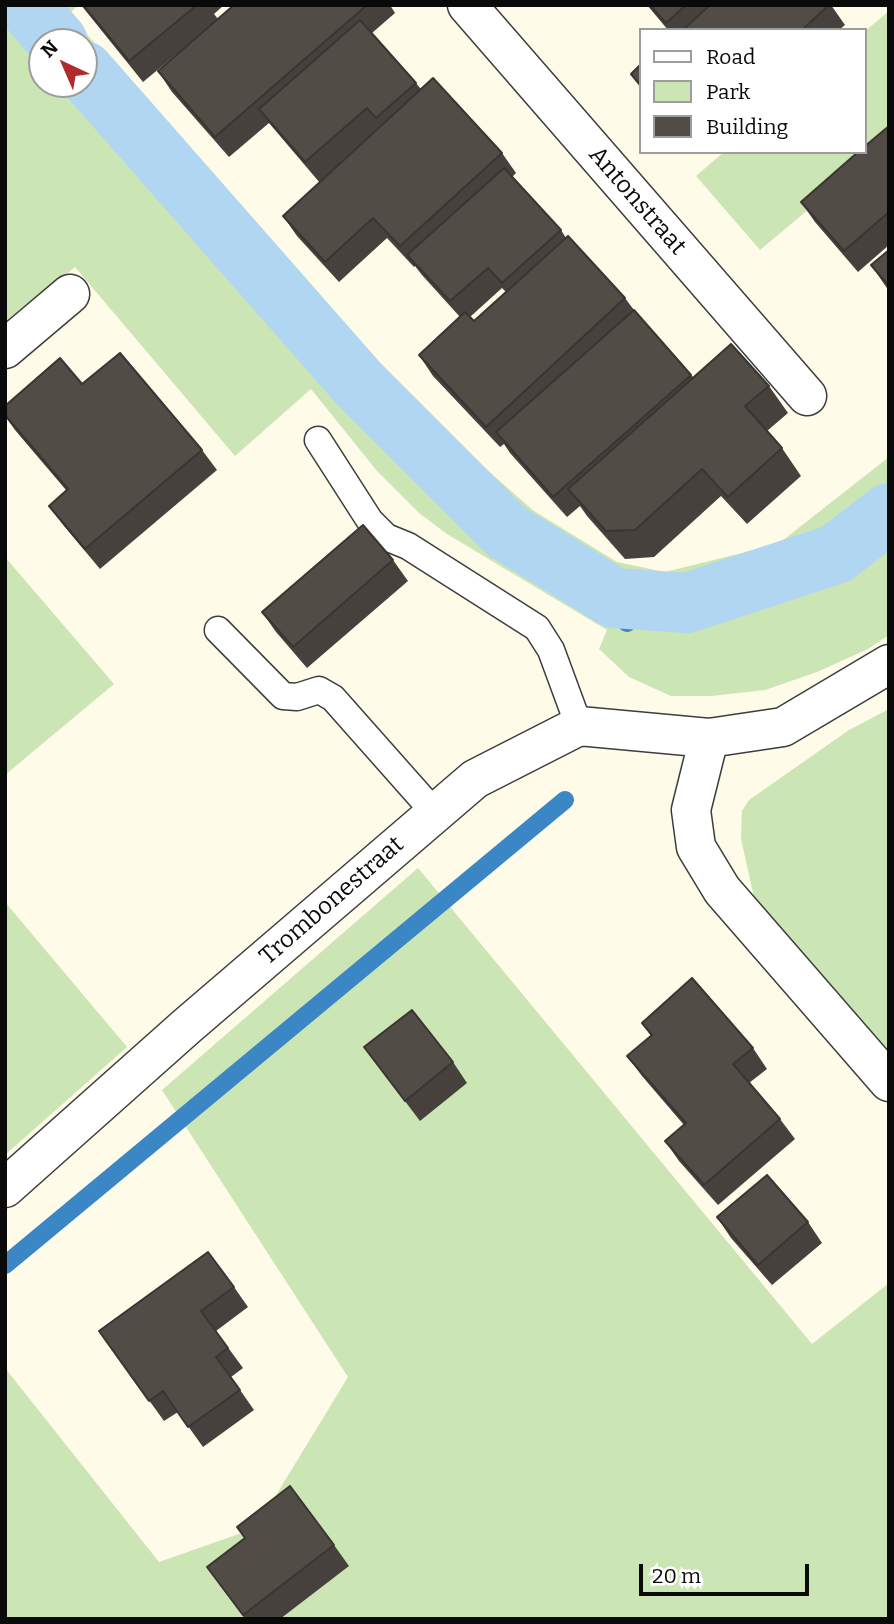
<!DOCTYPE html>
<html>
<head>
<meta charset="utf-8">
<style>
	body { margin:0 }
	#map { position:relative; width:894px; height:1624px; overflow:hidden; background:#fefbe8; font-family:Bitter,serif }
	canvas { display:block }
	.frame { position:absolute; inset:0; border:7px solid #0a0a0a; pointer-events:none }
	.legend { position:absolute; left:639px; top:28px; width:228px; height:126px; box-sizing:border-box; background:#fff; border:2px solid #9d9d9d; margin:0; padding:9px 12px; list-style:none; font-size:21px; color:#0a0a0a }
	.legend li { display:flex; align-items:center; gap:14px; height:35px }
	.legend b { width:35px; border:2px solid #9d9d9d }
	.north { position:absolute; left:28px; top:28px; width:70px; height:70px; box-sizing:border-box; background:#fff; border:2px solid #9d9d9d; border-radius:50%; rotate:316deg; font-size:19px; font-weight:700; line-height:28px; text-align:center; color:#0a0a0a }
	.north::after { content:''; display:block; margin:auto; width:24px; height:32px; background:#b22b2b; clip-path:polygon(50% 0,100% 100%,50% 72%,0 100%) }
	.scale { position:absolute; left:639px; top:1564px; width:170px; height:32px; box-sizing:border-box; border:4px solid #0a0a0a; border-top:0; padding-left:9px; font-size:21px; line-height:24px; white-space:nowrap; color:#0a0a0a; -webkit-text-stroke:5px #fff; paint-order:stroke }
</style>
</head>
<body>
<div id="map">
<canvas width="894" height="1624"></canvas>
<div class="frame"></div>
<ul class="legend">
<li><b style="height:9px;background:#fff"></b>Road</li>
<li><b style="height:19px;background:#cce5b5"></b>Park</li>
<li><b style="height:19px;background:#524c47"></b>Building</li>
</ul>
<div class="north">N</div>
<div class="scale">20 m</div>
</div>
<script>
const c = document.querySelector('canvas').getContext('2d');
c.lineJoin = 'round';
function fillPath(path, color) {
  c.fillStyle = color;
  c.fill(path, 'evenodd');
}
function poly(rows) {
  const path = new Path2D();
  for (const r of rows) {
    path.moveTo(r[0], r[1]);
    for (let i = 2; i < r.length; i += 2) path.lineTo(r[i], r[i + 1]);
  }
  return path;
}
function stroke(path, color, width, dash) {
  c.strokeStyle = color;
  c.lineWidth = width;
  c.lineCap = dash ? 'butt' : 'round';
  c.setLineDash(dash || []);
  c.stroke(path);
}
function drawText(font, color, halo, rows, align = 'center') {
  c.font = font + ' Bitter,serif';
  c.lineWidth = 7;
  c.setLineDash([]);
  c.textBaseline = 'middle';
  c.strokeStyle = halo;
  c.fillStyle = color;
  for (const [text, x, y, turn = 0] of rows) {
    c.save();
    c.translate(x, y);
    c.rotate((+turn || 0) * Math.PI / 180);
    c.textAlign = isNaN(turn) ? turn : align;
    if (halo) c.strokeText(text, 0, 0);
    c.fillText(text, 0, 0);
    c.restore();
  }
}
fillPath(poly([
	[5,5,78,5,69,14,361,344,454,441,534,511,617,562,665,572,778,544,889,457,889,635,868,649,817,672,765,690,711,696,671,696,629,677,599,649,607,630,447,534,419,513,377,471,311,389,235,456,75,267,5,324],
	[42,42,84,42,84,84,42,84],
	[889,11,889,142,760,250,696,176,724,152,864,152,864,32],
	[5,557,114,684,5,775],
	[889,709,889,1054,754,897,741,839,742,811,749,800,849,730],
	[418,868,812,1344,889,1283,889,1619,5,1619,5,1368,159,1562,256,1528,348,1377,162,1090],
	[5,902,127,1047,5,1155]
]), '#cce5b5');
stroke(poly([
	[614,598,627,623],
	[5,1265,565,800]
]), '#3b87c5', 18);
stroke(poly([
	[26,5,58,42],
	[84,71,359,384,506,531,614,598,687,603,836,554,889,513]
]), '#b0d6f2', 60);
const service = poly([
	[318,440,370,521,386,537,408,546,537,628,551,650,579,726],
	[218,630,283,696,297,697,319,690,333,698,434,812]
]);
const minor = poly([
	[467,5,807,396],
	[5,349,70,294],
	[709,738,691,810,696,847,722,890,889,1082],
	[5,1188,187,1026,475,779,579,726,709,738,783,727,889,664]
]);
stroke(service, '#3d3d3d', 29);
stroke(minor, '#3d3d3d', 41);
stroke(service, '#fff', 26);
stroke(minor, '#fff', 38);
fillPath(poly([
	[81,5,224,5,214,14,218,19,234,5,390,5,395,13,372,33,421,89,502,153,516,173,512,177,561,230,566,238,625,298,634,310,693,377,769,386,788,413,767,431,782,448,801,476,747,524,721,496,654,557,625,559,587,516,580,506,567,517,510,453,504,444,500,447,433,376,419,355,460,317,422,275,415,266,414,267,387,238,339,282,297,236,283,216,320,183,269,123,229,157,172,92,158,71,196,38,143,82],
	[502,288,506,292,474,321,470,317],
	[647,5,831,5,845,25,839,30,668,30],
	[889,126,889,245,858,272,815,222,801,202],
	[889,250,889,291,871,265],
	[82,384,202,450,217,470,100,569,64,526,49,506,66,490,15,430,5,416,5,406],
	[393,560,408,581,307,668,276,632,262,612],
	[642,1023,753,1048,767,1069,749,1083,780,1119,795,1139,718,1205,679,1161,665,1141,684,1125,642,1076,627,1056,651,1036],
	[364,1047,453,1062,467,1083,420,1121],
	[717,1217,808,1222,822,1243,772,1285,731,1238],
	[234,1287,248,1307,216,1331,243,1368,231,1377,254,1410,203,1447,178,1412,164,1421,99,1331],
	[334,1545,349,1566,280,1619,245,1619,207,1567]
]), '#47413d');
const building = poly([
	[83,5,197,5,129,61,83,5],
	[234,5,367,5,215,137,158,71,234,5],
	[650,5,686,5,666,23,650,5],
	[710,5,829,5,802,30,683,30,710,5],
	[360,20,416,83,376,118,367,108,305,162,259,109,360,20],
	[640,65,640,85,631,74,640,65],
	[433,78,502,153,400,246,373,218,325,262,283,216,433,78],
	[889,126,889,212,844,251,801,202,858,152,864,152,864,147,889,126],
	[504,168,561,230,502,283,488,268,450,301,407,255,504,168],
	[568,236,625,298,486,427,419,355,465,312,474,321,568,236],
	[889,250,889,286,871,265,889,250],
	[634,310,691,375,553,497,496,432,634,310],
	[731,344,769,386,745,406,782,448,728,497,702,469,635,530,606,531,568,489,731,344],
	[120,353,202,450,85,549,49,506,68,489,5,415,5,406,60,358,82,384,120,353],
	[363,525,393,560,293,647,262,612,363,525],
	[692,978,753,1048,733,1064,780,1119,704,1185,665,1141,686,1123,627,1056,652,1035,642,1023,692,978],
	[412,1010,453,1062,405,1101,364,1047,412,1010],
	[767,1175,808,1222,758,1265,717,1217,767,1175],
	[208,1252,234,1287,201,1311,228,1348,216,1357,240,1390,188,1427,163,1391,149,1401,99,1331,208,1252],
	[290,1486,334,1545,243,1615,207,1567,245,1538,237,1527,290,1486]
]);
fillPath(building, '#524c47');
stroke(building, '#393532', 2);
drawText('24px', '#0a0a0a', '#fff', [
	["Antonstraat",637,201,49],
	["Trombonestraat",332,901,-41]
]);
</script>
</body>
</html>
